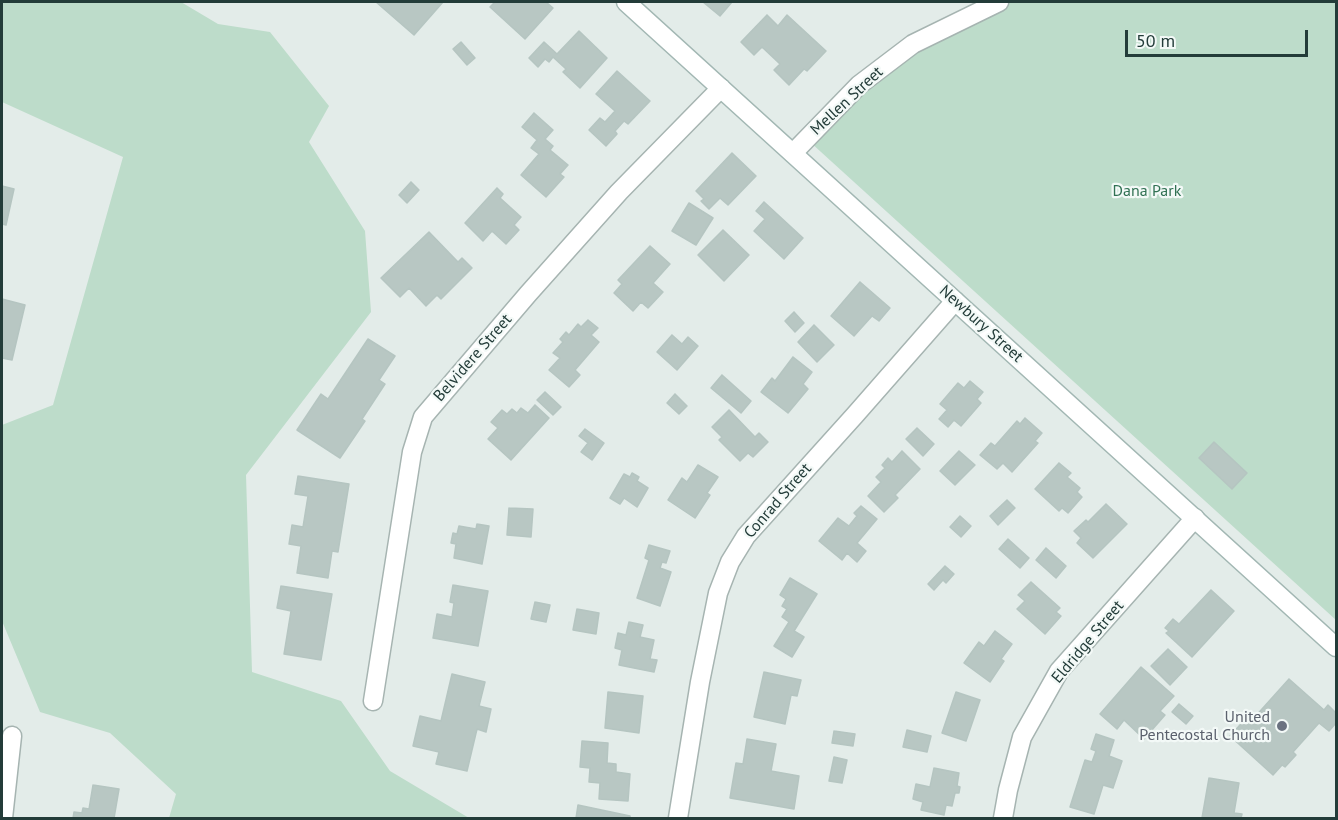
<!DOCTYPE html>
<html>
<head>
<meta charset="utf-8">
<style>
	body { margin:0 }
	#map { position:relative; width:1338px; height:820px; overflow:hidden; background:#e3ece9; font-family:"PT Sans",sans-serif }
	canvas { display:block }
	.frame { position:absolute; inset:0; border:3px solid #233c39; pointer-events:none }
	.scale { position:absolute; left:1125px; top:30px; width:183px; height:27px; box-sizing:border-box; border:3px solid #233c39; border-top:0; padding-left:8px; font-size:18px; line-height:21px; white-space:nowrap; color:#233c39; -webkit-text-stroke:4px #f3f9f7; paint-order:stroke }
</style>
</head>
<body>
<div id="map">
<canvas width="1338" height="820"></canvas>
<div class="frame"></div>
<div class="scale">50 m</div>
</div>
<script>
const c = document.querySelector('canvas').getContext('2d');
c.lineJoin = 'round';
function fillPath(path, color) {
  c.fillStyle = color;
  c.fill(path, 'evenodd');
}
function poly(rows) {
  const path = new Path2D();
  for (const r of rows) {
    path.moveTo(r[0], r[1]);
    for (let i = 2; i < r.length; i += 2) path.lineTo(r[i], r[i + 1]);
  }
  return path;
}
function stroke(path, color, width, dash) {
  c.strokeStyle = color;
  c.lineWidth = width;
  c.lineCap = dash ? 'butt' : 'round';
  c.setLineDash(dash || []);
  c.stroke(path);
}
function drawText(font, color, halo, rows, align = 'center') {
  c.font = font + ' "PT Sans",sans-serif';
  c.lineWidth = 4.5;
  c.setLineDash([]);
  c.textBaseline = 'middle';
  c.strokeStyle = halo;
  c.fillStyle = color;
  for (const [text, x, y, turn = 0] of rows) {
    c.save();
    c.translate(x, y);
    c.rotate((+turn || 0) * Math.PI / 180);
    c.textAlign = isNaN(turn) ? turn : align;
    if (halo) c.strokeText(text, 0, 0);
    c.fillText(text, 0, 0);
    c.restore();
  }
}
fillPath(poly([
	[2,2,181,2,218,24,270,32,329,106,309,142,365,231,371,312,246,475,252,672,341,701,390,771,469,818,169,818,176,794,110,733,40,712,2,621,2,425,53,405,123,157,2,102],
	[998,2,1336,2,1336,620,810,142,867,80]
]), '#bddcca');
const building = poly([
	[376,2,443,2,414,35,376,2],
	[495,2,546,2,553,8,525,39,490,7,495,2],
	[703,2,732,2,720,16,703,2],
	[767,15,778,26,787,15,826,51,807,71,804,69,789,85,774,70,780,64,762,47,754,55,741,42,767,15],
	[579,31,607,58,580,88,563,72,566,69,553,57,549,62,545,59,538,67,529,58,544,42,557,54,579,31],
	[461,42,475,58,467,65,453,49,461,42],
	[617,71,650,101,628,124,624,121,615,131,617,134,606,146,589,130,600,118,605,122,615,111,596,94,617,71],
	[534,113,553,130,545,139,553,146,550,150,568,165,560,174,564,177,546,197,521,175,539,154,531,148,537,140,522,127,534,113],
	[732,153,756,176,728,205,720,198,709,209,701,201,704,199,696,191,732,153],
	[411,182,419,190,407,203,399,195,411,182],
	[2,186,14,189,6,225,2,224,2,186],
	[497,188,503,194,500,198,521,217,514,225,519,230,506,244,492,231,483,241,465,223,497,188],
	[764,202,803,238,784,259,754,231,765,219,756,211,764,202],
	[689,203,713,218,696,245,672,231,689,203],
	[723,230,749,255,724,281,698,255,723,230],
	[429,232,458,262,462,258,472,268,441,299,437,295,426,306,409,288,400,297,381,278,429,232],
	[650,246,670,264,653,283,663,292,648,308,641,302,633,311,614,293,622,284,618,280,650,246],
	[860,282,890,308,879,321,872,316,854,336,831,316,860,282],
	[2,299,25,305,12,360,2,358,2,299],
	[794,312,804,323,795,332,785,321,794,312],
	[588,320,598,328,591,335,599,342,575,370,580,375,569,387,549,370,560,358,553,353,563,342,560,339,566,332,569,335,578,324,581,327,588,320],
	[814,325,834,345,817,362,798,342,814,325],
	[672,335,682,344,688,337,698,346,677,370,657,352,672,335],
	[368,339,395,356,379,380,385,384,362,419,365,421,340,458,297,430,321,394,328,399,368,339],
	[793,357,812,372,803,384,808,389,788,413,761,392,772,378,775,381,793,357],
	[722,375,751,401,741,413,711,388,722,375],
	[970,381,983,392,977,399,981,403,961,426,954,420,948,427,939,419,947,410,940,404,958,383,964,388,970,381],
	[545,392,561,407,553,415,537,400,545,392],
	[675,394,687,406,679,414,667,403,675,394],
	[535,405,549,418,511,460,488,439,498,428,491,422,502,410,507,414,512,409,517,413,521,408,528,413,535,405],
	[729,410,755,437,759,433,768,442,753,457,748,453,740,461,719,440,722,437,712,427,729,410],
	[1025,418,1042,433,1035,441,1038,443,1012,472,1003,463,997,469,980,455,991,443,995,446,1017,421,1020,424,1025,418],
	[917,428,934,444,923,456,906,439,917,428],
	[585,429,604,443,592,460,581,452,588,443,579,436,585,429],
	[1214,442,1247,473,1232,489,1199,458,1214,442],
	[902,451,920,469,895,495,898,498,884,512,868,496,881,482,876,477,885,468,882,465,888,458,892,462,902,451],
	[959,451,975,465,955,485,940,471,959,451],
	[1059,463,1071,473,1067,477,1080,488,1077,492,1082,497,1068,513,1062,508,1059,511,1035,489,1059,463],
	[698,465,718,477,707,493,710,495,695,518,668,500,682,478,687,482,698,465],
	[632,473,639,477,637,481,648,488,637,507,624,498,620,504,610,498,624,474,630,477,632,473],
	[298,476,349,484,338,552,332,551,328,578,297,573,301,546,289,544,292,525,303,527,308,496,295,494,298,476],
	[1007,500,1015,508,998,525,990,516,1007,500],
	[1106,504,1127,524,1093,558,1077,543,1081,538,1074,531,1086,520,1088,522,1106,504],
	[861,506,877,519,857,543,866,551,857,562,847,553,842,560,819,541,838,518,849,526,857,516,854,513,861,506],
	[509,508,533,509,531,537,507,535,509,508],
	[960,516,971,526,961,537,950,527,960,516],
	[477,524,489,526,482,564,454,558,456,544,451,543,453,533,457,534,459,526,476,529,477,524],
	[1008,539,1029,558,1020,568,999,549,1008,539],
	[649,545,670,551,666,563,662,562,660,568,671,572,660,606,637,598,649,560,645,558,649,545],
	[1046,548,1066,566,1056,578,1036,560,1046,548],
	[945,566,954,574,946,583,943,580,934,590,928,584,945,566],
	[790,578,817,594,794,631,804,637,792,657,774,646,789,622,782,617,787,609,782,606,786,599,780,595,790,578],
	[1031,582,1060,608,1056,612,1061,616,1045,634,1017,609,1025,601,1018,595,1031,582],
	[453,585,488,591,478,646,433,638,437,614,452,617,454,603,450,602,453,585],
	[281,586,332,594,321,660,284,654,291,611,277,608,281,586],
	[1211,590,1234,611,1192,657,1166,633,1169,631,1165,628,1173,619,1179,624,1211,590],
	[535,602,550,605,546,622,531,619,535,602],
	[577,609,599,613,596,634,573,630,577,609],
	[629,622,643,625,640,637,654,640,650,659,657,660,654,672,619,665,622,650,615,648,618,633,626,635,629,622],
	[995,631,1012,644,1001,659,1004,661,990,682,964,663,979,642,984,646,995,631],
	[1168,649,1187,667,1170,685,1151,666,1168,649],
	[1141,667,1174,696,1160,711,1165,715,1144,739,1124,720,1117,729,1100,714,1141,667],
	[764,672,801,680,797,696,791,695,785,724,754,717,764,672],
	[452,674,485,682,479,706,491,709,486,732,477,729,467,771,436,764,439,752,413,746,420,716,441,721,452,674],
	[1289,679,1324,710,1328,705,1336,713,1336,723,1329,731,1319,723,1293,752,1296,755,1285,767,1282,765,1273,775,1230,736,1249,715,1253,719,1289,679],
	[608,692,643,696,639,733,605,728,608,692],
	[956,692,980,700,966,741,942,733,956,692],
	[1179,704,1193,716,1186,724,1172,712,1179,704],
	[907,730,931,736,927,752,903,747,907,730],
	[834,731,855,734,853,746,832,743,834,731],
	[1096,734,1114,740,1109,756,1122,761,1113,788,1103,785,1094,814,1070,807,1085,760,1092,762,1096,751,1091,749,1096,734],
	[747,739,776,744,771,771,799,776,794,809,730,798,736,763,743,764,747,739],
	[582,741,608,743,607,763,616,764,616,772,630,774,628,801,599,799,600,783,589,782,590,768,580,767,582,741],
	[834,757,847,760,842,783,829,781,834,757],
	[934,768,959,773,957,786,960,787,959,793,955,793,952,806,946,805,944,815,921,810,923,802,913,799,916,784,930,787,934,768],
	[1209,778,1239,783,1234,813,1242,814,1241,818,1202,818,1209,778],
	[93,785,119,789,114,818,73,818,74,812,82,813,83,808,89,809,93,785],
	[578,805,630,816,630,818,576,818,578,805]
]);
fillPath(building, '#b8c7c3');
stroke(building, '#b5c5c1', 1.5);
const street = poly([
	[793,153,859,85,913,44,999,2],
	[373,701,412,452,423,417,528,294,619,192,721,88],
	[3,818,12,736],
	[678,818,700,682,718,593,730,562,746,536,855,415,955,301],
	[1003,818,1008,790,1022,737,1059,671,1195,518]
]);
const secondary = poly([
	[626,2,1336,647]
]);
stroke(street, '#a6b4b1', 21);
stroke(secondary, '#a2b7b3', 21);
stroke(street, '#fff', 18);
stroke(secondary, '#fff', 18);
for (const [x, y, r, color] of [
	[1282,726,6,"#6b7280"]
]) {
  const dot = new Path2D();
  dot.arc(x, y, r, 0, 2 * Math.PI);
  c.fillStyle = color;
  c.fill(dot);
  stroke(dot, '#f3f9f7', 2);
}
drawText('16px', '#233c39', '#f3f9f7', [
	["Mellen Street",847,101,-43],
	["Newbury Street",981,324,42],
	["Belvidere Street",473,358,-49],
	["Conrad Street",778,501,-49],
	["Eldridge Street",1088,642,-50]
]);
drawText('16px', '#307153', '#f3f9f7', [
	["Dana Park",1147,191]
]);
drawText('16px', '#5b616d', '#f3f9f7', [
	["United",1270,717],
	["Pentecostal Church",1270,735]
], 'right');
</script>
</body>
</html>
